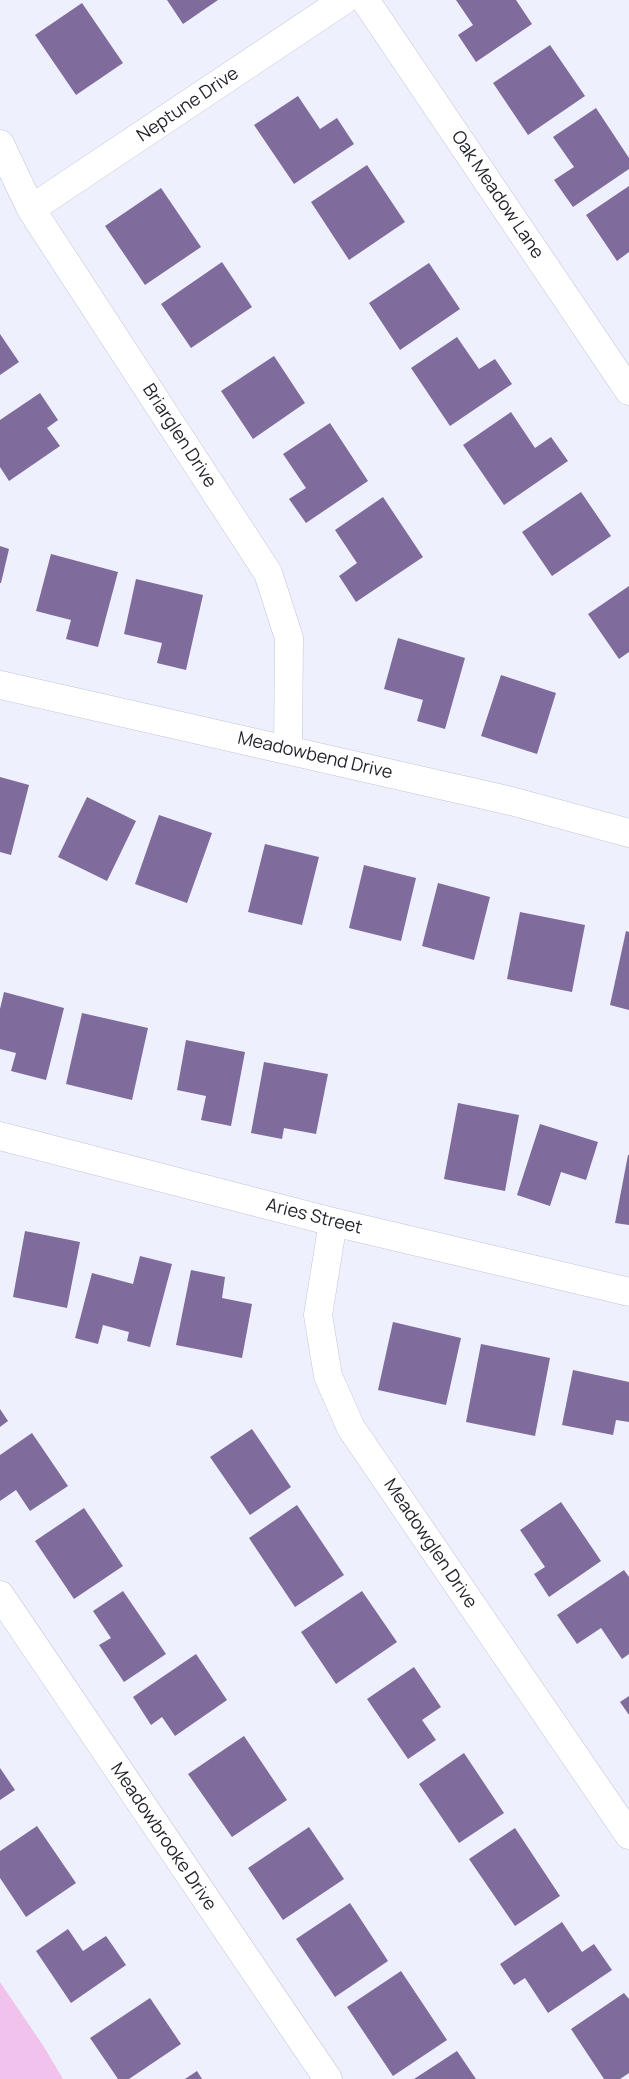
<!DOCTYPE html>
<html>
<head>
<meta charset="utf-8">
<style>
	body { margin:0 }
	canvas { display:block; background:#eef0fd }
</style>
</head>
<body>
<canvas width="629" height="2079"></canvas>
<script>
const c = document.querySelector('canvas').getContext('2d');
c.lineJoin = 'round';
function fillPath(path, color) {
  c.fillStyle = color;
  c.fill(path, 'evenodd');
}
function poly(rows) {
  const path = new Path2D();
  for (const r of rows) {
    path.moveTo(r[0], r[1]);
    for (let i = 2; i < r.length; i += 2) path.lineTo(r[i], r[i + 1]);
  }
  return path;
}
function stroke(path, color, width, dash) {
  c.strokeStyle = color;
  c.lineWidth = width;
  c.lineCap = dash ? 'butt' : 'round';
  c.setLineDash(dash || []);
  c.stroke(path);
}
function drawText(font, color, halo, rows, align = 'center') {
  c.font = font + ' Manrope,sans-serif';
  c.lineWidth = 4;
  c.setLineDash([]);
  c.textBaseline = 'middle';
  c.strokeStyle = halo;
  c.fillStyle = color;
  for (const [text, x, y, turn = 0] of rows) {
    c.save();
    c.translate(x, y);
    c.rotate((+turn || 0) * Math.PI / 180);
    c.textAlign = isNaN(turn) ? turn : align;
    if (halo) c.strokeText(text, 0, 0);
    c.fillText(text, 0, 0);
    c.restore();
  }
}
fillPath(poly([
	[0,1982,44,2047,63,2079,0,2079]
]), '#f1c2eb');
fillPath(poly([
	[167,0,218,0,183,24],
	[456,0,516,0,532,24,476,62,458,35,473,25],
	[82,3,123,63,76,95,35,35],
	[550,45,585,96,528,135,493,83],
	[298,96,320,129,337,118,354,144,294,184,254,125],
	[596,108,629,158,629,169,573,207,554,180,574,167,553,137],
	[367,165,405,222,349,260,311,202],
	[629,186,629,252,617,261,586,215],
	[161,188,201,247,145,285,105,226],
	[222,262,252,307,191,348,161,304],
	[429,263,460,309,400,350,369,303],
	[0,334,19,362,0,375],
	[457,337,479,369,495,359,512,384,450,426,411,368],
	[274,356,305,403,253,439,221,391],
	[40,393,58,420,47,428,60,446,9,481,0,467,0,420],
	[511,412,535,448,551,437,568,461,504,505,463,445],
	[330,423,368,481,306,523,289,499,306,488,283,454],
	[581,492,611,536,552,576,522,532],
	[383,497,423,557,356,602,339,576,357,563,335,530],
	[0,546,9,549,1,583,0,583],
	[51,554,118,572,98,647,66,639,71,620,36,611],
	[136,579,203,595,186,670,157,663,162,643,124,634],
	[629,586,629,652,619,659,588,614],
	[398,638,465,658,445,729,417,721,423,700,384,689],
	[501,675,556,693,537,754,481,736],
	[0,777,29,785,11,855,0,852],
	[87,797,136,821,107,881,58,857],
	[159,815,212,833,187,903,135,884],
	[265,844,319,857,302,925,248,912],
	[364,865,416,878,401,941,349,928],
	[438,883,490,897,474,960,422,946],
	[520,912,585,925,572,992,507,979],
	[626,931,629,932,629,1010,610,1005],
	[4,992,64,1008,46,1080,11,1071,16,1053,0,1049,0,1009],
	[82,1013,148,1028,132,1100,66,1084],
	[186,1040,245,1052,231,1126,201,1120,206,1096,177,1090],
	[264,1062,328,1074,316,1134,284,1128,282,1139,251,1133],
	[458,1103,519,1115,505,1191,444,1179],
	[540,1124,598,1142,586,1180,561,1172,550,1206,517,1195],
	[628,1155,629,1155,629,1225,615,1223],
	[25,1231,80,1242,67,1308,13,1297],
	[140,1256,172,1264,150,1347,127,1341,129,1332,103,1325,98,1344,75,1338,92,1273,133,1284],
	[191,1270,225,1277,222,1298,252,1304,242,1358,176,1345],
	[393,1322,461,1338,446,1405,378,1390],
	[481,1344,550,1358,535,1436,466,1422],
	[573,1370,629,1382,629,1422,616,1420,613,1435,562,1425],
	[0,1409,8,1421,0,1427],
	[252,1429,291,1487,250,1515,210,1457],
	[32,1433,68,1486,30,1511,16,1490,0,1501,0,1455],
	[561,1502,601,1561,549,1597,534,1574,545,1567,520,1530],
	[297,1505,344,1575,295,1607,249,1538],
	[84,1508,123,1566,74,1599,35,1541],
	[624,1570,629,1577,629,1654,622,1659,601,1628,577,1644,557,1615],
	[123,1591,166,1654,124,1682,99,1645,111,1638,93,1611],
	[362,1591,397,1642,336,1684,301,1632],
	[196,1654,227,1700,175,1736,162,1717,151,1725,133,1697],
	[414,1667,441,1707,422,1720,436,1740,408,1759,367,1699],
	[629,1696,629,1715,620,1702],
	[244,1736,287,1800,232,1837,188,1774],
	[464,1753,504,1813,459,1843,419,1784],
	[0,1768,15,1790,0,1800],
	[37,1826,76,1883,26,1917,0,1878,0,1851],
	[309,1827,344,1879,283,1920,248,1868],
	[515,1828,560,1896,515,1926,469,1859],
	[350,1903,388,1961,335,1997,296,1939],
	[562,1922,582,1952,594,1944,612,1970,548,2013,525,1978,514,1985,500,1964],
	[68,1929,83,1951,106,1936,126,1965,71,2003,36,1951],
	[401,1971,447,2040,393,2076,347,2007],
	[624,1993,629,1999,629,2073,620,2079,604,2079,571,2029],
	[150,1998,181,2044,129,2079,118,2079,90,2038],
	[457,2051,476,2079,414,2079],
	[197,2071,202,2079,185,2079]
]), '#7f6b9c');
const street = poly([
	[365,0,629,391],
	[0,144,31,209,268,573,289,638,288,749],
	[31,209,344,0],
	[0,685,511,801,629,833],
	[0,1136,333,1222,629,1292],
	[333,1222,318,1315,328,1376,351,1428,629,1835],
	[0,1595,328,2079]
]);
stroke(street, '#c1c5d9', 29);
stroke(street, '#fff', 28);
drawText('18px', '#1f2128', '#fff', [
	["Neptune Drive",188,105,-34],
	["Oak Meadow Lane",497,195,56],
	["Briarglen Drive",179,436,57],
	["Meadowbend Drive",315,756,13],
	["Aries Street",314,1217,14],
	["Meadowglen Drive",430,1544,56],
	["Meadowbrooke Drive",163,1837,56]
]);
</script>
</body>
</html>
